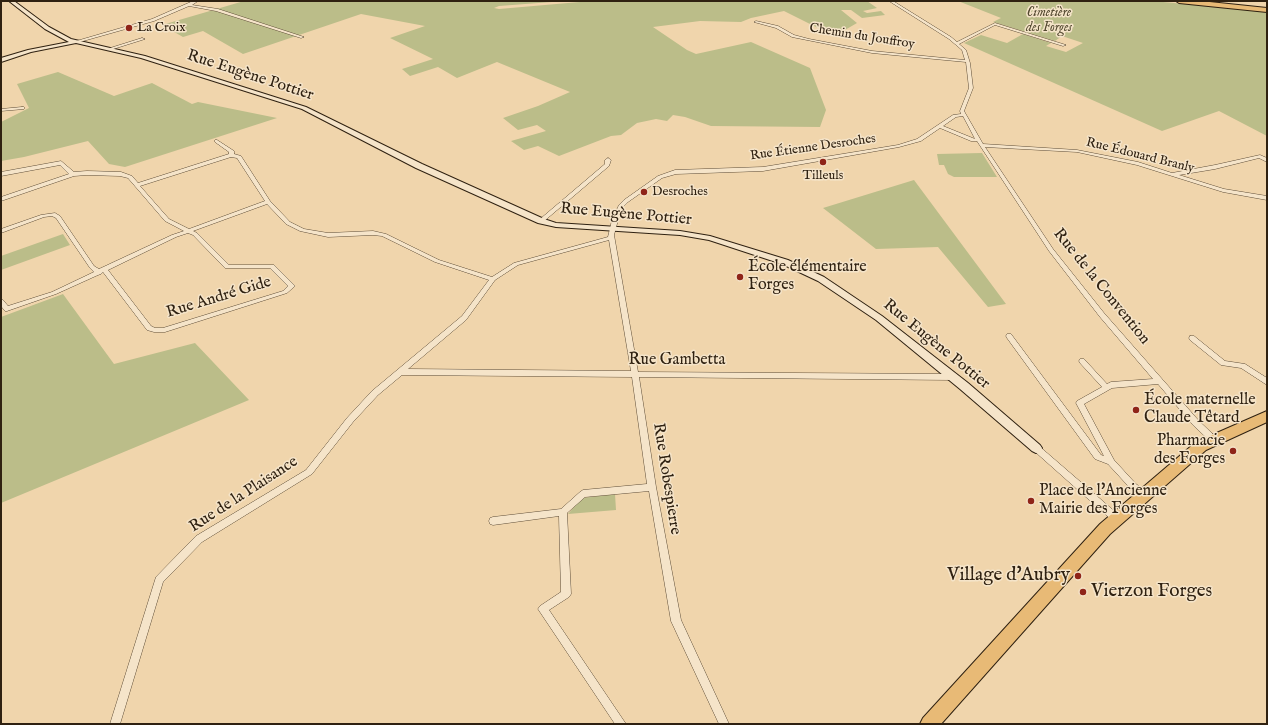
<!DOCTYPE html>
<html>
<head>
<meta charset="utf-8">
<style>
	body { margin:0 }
	#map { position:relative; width:1268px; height:725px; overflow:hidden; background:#f0d5ac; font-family:"IM FELL English",serif }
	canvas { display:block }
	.frame { position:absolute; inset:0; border:2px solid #2f2111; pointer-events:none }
</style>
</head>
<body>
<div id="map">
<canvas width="1268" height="725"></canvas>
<div class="frame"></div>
</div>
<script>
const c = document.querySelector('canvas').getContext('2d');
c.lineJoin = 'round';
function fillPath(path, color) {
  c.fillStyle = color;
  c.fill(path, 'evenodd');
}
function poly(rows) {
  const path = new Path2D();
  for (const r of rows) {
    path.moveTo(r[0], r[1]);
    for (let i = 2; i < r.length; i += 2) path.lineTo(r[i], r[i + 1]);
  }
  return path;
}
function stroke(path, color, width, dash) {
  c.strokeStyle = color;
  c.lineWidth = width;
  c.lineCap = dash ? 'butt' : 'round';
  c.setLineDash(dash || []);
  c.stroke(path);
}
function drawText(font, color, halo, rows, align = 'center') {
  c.font = font + ' "IM FELL English",serif';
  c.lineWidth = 3;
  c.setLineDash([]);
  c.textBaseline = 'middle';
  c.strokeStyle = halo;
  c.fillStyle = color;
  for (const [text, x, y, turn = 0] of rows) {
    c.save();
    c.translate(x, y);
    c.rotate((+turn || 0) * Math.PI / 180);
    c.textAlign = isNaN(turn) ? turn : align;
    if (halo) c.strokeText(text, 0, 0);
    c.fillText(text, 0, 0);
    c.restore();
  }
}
fillPath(poly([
	[244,1,565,1,499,6,494,8,499,9,591,1,867,1,877,8,863,11,867,13,881,11,885,15,862,18,851,10,841,10,857,23,838,34,826,28,822,30,784,11,751,18,741,22,700,21,653,27,687,50,696,54,751,42,810,68,826,110,820,127,711,126,685,117,673,115,667,121,656,119,637,123,621,135,611,136,559,156,538,146,524,150,511,141,546,131,537,125,518,130,503,118,538,106,570,92,497,62,457,78,438,67,410,76,402,69,433,59,390,38,425,26,361,14,243,54,203,31,183,37,162,25],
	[958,1,1153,1,1267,12,1267,136,1219,111,1162,131,964,43,981,35,1007,43,1023,34,1051,43,1046,46,1066,52,1083,43,1062,36,1055,41,993,22,1001,18],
	[58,72,114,96,152,83,192,104,198,102,277,118,125,167,109,164,88,141,24,157,1,161,1,122,29,108,17,84],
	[982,153,997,177,954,177,948,174,944,165,939,165,937,154],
	[914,180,1006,304,988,307,938,247,876,249,823,208],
	[63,234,70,245,1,270,1,256],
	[63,294,114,364,195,343,249,400,1,503,1,317],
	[615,494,616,510,568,514,582,498]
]), '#bbbd89');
const street = poly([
	[193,1,198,1,192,5,218,9,304,37,301,38,216,11,189,6,154,21,76,43,73,42,152,19,193,1],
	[889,1,893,1,951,37,957,42,995,23,1066,45,1063,46,995,25,959,44,966,50,970,63,973,88,964,111,983,144,1077,150,1138,162,1172,173,1215,165,1260,155,1267,158,1267,162,1259,158,1215,169,1179,175,1224,189,1267,196,1267,200,1223,192,1137,165,1077,152,985,147,1053,249,1104,313,1199,421,1217,438,1218,440,1217,442,1214,443,1211,442,1193,425,1158,384,1112,388,1084,404,1114,460,1136,484,1148,493,1149,495,1148,497,1145,499,1142,497,1130,488,1108,464,1095,459,1007,338,1006,336,1007,334,1011,334,1101,455,1104,456,1076,403,1077,401,1102,387,1080,363,1079,361,1080,359,1084,359,1107,384,1111,382,1153,379,1100,317,1049,251,977,141,971,141,940,128,921,141,899,147,763,171,676,174,662,178,628,202,623,207,618,220,614,235,638,372,953,374,957,377,953,380,639,377,656,487,681,620,729,724,719,724,671,621,649,491,585,497,567,513,571,594,569,597,549,610,626,724,615,724,538,609,540,606,561,592,559,516,493,525,490,524,489,521,490,518,493,517,561,509,580,492,583,490,647,484,632,377,402,375,378,395,353,422,312,474,202,542,163,582,120,724,110,724,156,577,196,536,306,470,347,418,372,391,462,316,489,280,435,262,382,236,373,235,328,237,300,231,286,224,267,204,193,231,197,233,229,265,274,265,295,286,287,293,165,332,154,332,147,330,103,272,101,274,98,275,56,294,7,311,5,311,1,306,1,299,3,300,8,306,52,292,94,272,90,268,56,218,52,216,44,217,1,233,1,229,41,215,55,213,60,216,94,266,99,269,172,235,184,231,165,221,128,178,120,176,87,175,74,176,1,201,1,197,69,174,60,165,1,176,1,172,61,161,74,172,87,171,121,172,132,176,138,183,229,154,229,152,215,142,215,140,217,140,234,151,234,154,241,156,270,201,290,222,304,229,328,233,373,231,386,234,439,260,492,277,514,263,608,237,612,220,619,205,624,200,658,176,675,170,763,167,898,145,917,139,953,115,961,114,960,111,969,88,966,62,872,53,792,37,776,28,754,22,756,21,778,26,794,35,809,39,872,51,965,60,962,50,949,39,889,1],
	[963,116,973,135,975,139,943,126,956,117,963,116],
	[231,157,237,158,265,201,189,229,169,219,140,186,231,157],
	[188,233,193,235,225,268,270,268,288,286,283,291,163,328,155,328,151,326,108,270,176,237,188,233],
	[609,240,631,371,408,369,466,320,495,280,518,265,609,240],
	[142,38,145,39,110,50,107,49,142,38],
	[22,107,24,107,24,109,1,111,1,109,22,107],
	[608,158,611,160,609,166,543,222,539,222,539,220,605,164,605,160,608,158],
	[1190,336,1194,336,1225,361,1245,364,1267,378,1267,385,1241,368,1221,365,1190,340,1189,338,1190,336],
	[1036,445,1039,446,1120,516,1121,519,1120,522,1117,523,1114,522,1033,450,1032,448,1033,446,1036,445]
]);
const secondary = poly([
	[9,1,14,1,49,27,71,39,145,56,306,107,422,164,544,219,556,223,680,231,710,236,788,260,824,277,882,316,968,383,1040,445,1042,448,1040,451,1036,453,1032,451,960,389,876,320,818,281,782,264,709,240,680,235,556,227,538,223,416,168,302,109,141,58,76,43,31,52,1,62,1,58,28,50,69,42,45,29,9,1]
]);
const primary = poly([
	[1267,411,1267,422,1206,450,1110,534,941,724,920,724,923,718,1100,524,1196,442,1267,411]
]);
const highway = poly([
	[1176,1,1200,1,1267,8,1267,12,1179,3,1176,1]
]);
stroke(street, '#5f4e38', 1);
stroke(secondary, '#2f2111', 2);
stroke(primary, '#2f2111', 2);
stroke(highway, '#2f2111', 2);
fillPath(street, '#f5e4c9');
fillPath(secondary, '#f5e4c9');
fillPath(primary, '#e8ba76');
fillPath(highway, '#e8ba76');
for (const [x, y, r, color] of [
	[129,28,4,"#8f2418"],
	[823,162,4,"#8f2418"],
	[644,192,4,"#8f2418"],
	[740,277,4,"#8f2418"],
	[1136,410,4,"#8f2418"],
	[1233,451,4,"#8f2418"],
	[1031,501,4,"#8f2418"],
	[1078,576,4,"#8f2418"],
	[1083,592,4,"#8f2418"]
]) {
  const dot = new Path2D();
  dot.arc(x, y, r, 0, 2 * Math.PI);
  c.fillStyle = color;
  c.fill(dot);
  stroke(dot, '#f5e4c9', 1.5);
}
drawText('italic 13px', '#52482f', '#f5e4c9', [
	["Cimetière",1049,13],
	["des Forges",1049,28]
]);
drawText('13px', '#2f2111', '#f5e4c9', [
	["La Croix",137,28],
	["Tilleuls",823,176,"center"],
	["Desroches",652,192]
], 'left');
drawText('13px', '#2f2111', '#f5e4c9', [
	["Chemin du Jouffroy",862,37,9],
	["Rue Étienne Desroches",813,148,-8],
	["Rue Édouard Branly",1140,156,14]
]);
drawText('16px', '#2f2111', '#f5e4c9', [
	["Rue Eugène Pottier",250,76,18],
	["Rue Eugène Pottier",626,215,5],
	["Rue de la Convention",1101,287,51],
	["Rue André Gide",219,298,-17],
	["Rue Eugène Pottier",936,345,39],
	["Rue Gambetta",677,361],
	["Rue Robespierre",666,479,81],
	["Rue de la Plaisance",244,495,-33]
]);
drawText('16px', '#2f2111', '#f5e4c9', [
	["École élémentaire",748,268],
	["Forges",748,286],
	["École maternelle",1144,401],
	["Claude Têtard",1144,419],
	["Pharmacie",1225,442,"right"],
	["des Forges",1225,460,"right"],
	["Place de l'Ancienne",1039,492],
	["Mairie des Forges",1039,510]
], 'left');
drawText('19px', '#2f2111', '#f5e4c9', [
	["Village d'Aubry",1070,576],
	["Vierzon Forges",1091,592,"left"]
], 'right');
</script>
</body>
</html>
